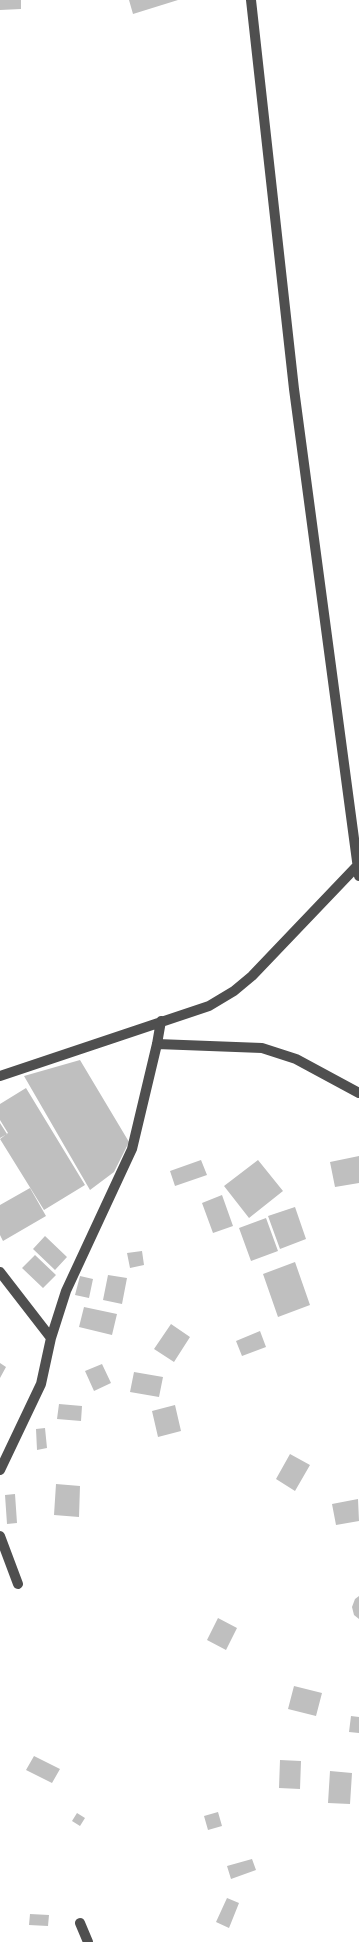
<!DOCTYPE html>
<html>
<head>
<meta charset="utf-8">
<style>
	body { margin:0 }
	canvas { display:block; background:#fff }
</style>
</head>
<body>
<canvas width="359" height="1942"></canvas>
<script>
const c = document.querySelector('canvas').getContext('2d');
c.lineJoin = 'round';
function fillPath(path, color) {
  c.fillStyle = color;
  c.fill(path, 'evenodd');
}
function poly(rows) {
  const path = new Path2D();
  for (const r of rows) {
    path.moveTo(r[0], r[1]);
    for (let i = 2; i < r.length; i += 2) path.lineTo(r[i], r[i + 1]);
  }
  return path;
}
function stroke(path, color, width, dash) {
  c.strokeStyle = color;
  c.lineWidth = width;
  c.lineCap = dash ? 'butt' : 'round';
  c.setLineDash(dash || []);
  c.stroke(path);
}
fillPath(poly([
	[0,0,21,0,21,9,0,10],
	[129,0,178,0,133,14],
	[80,1060,129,1142,114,1172,90,1190,24,1076],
	[26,1088,85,1185,44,1210,0,1139,8,1133,0,1120,0,1104],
	[0,1123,7,1134,0,1138],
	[359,1156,359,1183,335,1187,330,1162],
	[201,1160,207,1175,175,1186,170,1171],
	[258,1160,283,1191,249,1218,224,1186],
	[30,1188,46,1216,3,1241,0,1235,0,1205],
	[222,1195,233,1226,213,1233,202,1203],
	[295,1207,306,1239,280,1249,268,1216],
	[266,1218,278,1251,251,1261,239,1228],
	[45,1236,67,1257,55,1270,33,1249],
	[142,1251,144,1265,130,1268,127,1253],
	[35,1255,56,1275,43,1288,22,1268],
	[295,1262,310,1305,278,1317,263,1274],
	[108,1275,127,1278,122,1304,103,1300],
	[80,1276,93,1279,89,1298,75,1295],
	[84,1307,117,1314,112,1335,79,1327],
	[171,1324,190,1337,174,1362,154,1349],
	[260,1331,266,1347,242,1356,236,1341],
	[0,1363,6,1367,0,1378],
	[102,1364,111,1383,94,1391,85,1371],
	[134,1372,163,1377,159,1397,130,1392],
	[59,1404,82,1406,81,1421,57,1419],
	[175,1405,181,1431,158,1437,152,1411],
	[45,1428,47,1448,37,1450,36,1429],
	[290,1454,310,1465,295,1491,276,1479],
	[56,1484,80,1486,79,1517,54,1515],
	[15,1494,17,1523,7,1524,5,1495],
	[358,1499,359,1521,336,1525,332,1504],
	[359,1596,359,1619,354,1615,352,1607,355,1599],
	[218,1618,237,1628,226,1650,207,1640],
	[294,1686,322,1693,316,1716,288,1709],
	[351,1716,359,1717,359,1733,349,1732],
	[34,1756,60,1769,52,1783,26,1770],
	[280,1760,301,1761,300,1789,279,1788],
	[330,1771,352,1773,350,1804,328,1803],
	[218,1812,222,1826,208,1830,204,1816],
	[77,1813,85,1818,80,1826,72,1821],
	[252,1859,256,1870,231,1879,227,1866],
	[227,1898,239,1903,229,1928,216,1922],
	[30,1914,49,1915,48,1926,29,1925]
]), '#bfbfbf');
stroke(poly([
	[251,0,294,389,359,876],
	[157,1044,262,1048,296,1059,359,1093],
	[0,1076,209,1006,234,991,252,976,357,866],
	[0,1272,51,1338],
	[0,1470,41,1384,51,1338,66,1291,132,1149,157,1044,161,1021],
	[0,1536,18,1584],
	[80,1923,88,1942]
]), '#4f4f4f', 10);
</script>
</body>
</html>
